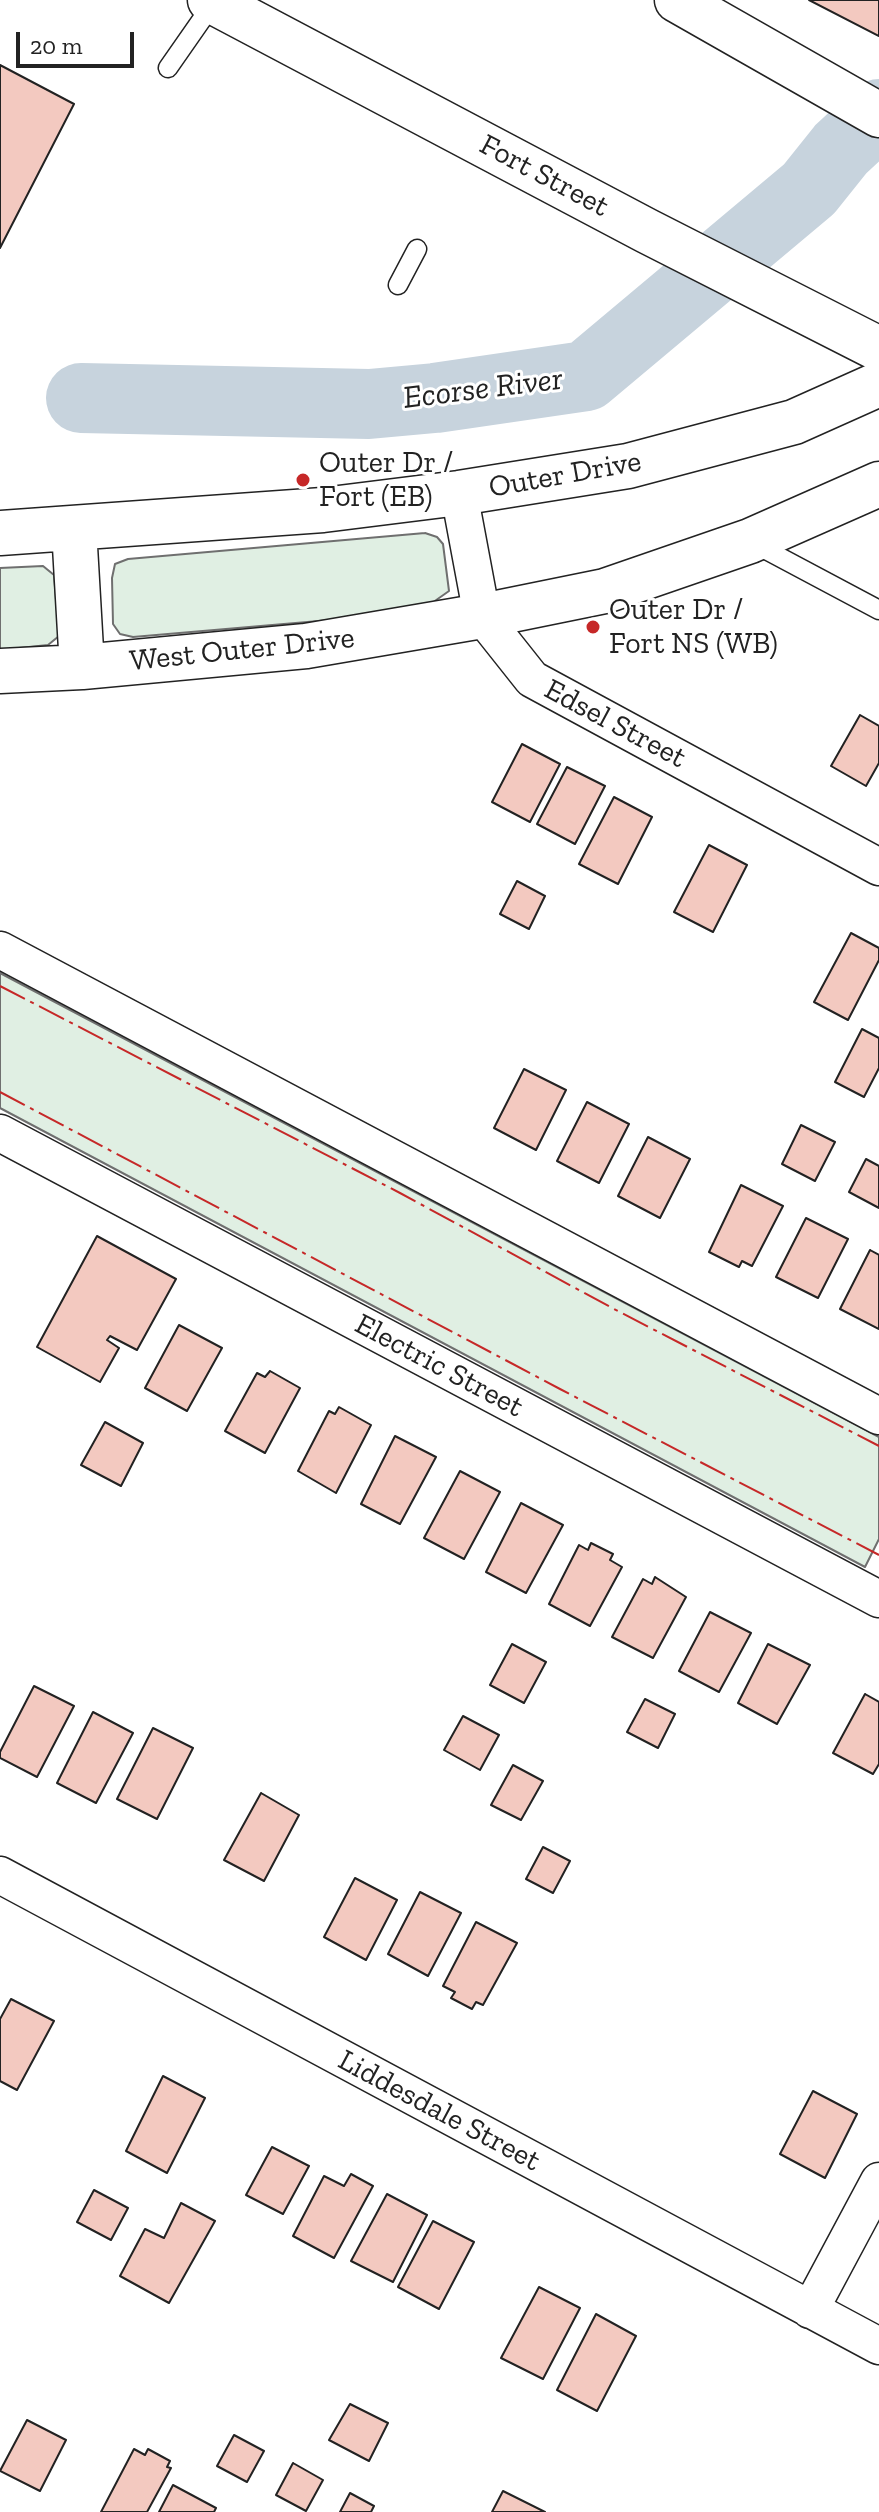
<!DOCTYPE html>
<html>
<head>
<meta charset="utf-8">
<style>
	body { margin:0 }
	#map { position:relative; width:879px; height:2512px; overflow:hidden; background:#fff; font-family:"Zilla Slab",serif }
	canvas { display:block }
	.scale { position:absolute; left:16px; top:32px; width:118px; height:36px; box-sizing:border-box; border:4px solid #222; border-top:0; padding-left:10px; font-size:24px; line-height:28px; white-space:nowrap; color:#222; -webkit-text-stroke:6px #fff; paint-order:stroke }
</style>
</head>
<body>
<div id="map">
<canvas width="879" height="2512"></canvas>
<div class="scale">20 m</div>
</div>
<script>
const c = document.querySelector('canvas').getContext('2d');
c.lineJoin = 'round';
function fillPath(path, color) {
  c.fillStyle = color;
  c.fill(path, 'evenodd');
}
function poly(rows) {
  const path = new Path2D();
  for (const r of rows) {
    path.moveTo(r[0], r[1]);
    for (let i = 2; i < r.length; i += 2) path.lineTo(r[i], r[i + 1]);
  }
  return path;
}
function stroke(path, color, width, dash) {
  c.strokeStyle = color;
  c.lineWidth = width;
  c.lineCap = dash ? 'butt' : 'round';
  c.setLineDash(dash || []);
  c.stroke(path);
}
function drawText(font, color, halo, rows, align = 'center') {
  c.font = font + ' "Zilla Slab",serif';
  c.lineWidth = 6;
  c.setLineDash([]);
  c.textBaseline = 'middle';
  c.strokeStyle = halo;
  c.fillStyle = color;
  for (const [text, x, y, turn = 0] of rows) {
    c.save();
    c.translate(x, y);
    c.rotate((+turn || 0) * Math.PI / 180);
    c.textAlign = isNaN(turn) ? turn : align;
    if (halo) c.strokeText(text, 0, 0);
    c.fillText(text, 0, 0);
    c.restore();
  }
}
const green = poly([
	[425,533,437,537,443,544,449,591,432,603,342,619,133,637,120,634,113,624,112,578,115,564,128,559,425,533],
	[43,566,54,575,59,636,48,645,0,650,0,568,43,566],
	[0,973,879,1437,879,1539,865,1567,0,1108,0,973]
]);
fillPath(green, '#e0efe3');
stroke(green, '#6f6f6f', 2);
stroke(poly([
	[81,398,369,404,435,398,586,376,809,189,841,149,879,114]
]), '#c7d3dd', 70);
const building = poly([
	[809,0,879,0,879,36,809,0],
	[0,65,74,104,0,248,0,65],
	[860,715,879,726,879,763,866,786,831,766,860,715],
	[522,744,560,764,530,822,492,802,522,744],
	[567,767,605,786,575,844,537,824,567,767],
	[614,797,652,817,618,884,579,864,614,797],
	[709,845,747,865,713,932,674,912,709,845],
	[517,881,545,896,529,929,500,914,517,881],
	[851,933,879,948,879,960,848,1020,814,1002,851,933],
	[862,1029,879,1038,879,1068,864,1097,835,1082,862,1029],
	[524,1069,566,1090,536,1150,494,1128,524,1069],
	[587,1102,629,1124,599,1183,557,1161,587,1102],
	[801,1125,835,1142,815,1181,782,1164,801,1125],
	[648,1137,690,1159,660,1218,618,1196,648,1137],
	[866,1159,879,1166,879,1208,849,1192,866,1159],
	[741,1185,783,1206,752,1266,742,1261,739,1267,709,1252,741,1185],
	[806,1218,848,1239,818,1298,776,1277,806,1218],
	[97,1236,176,1279,137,1350,110,1336,107,1340,119,1348,100,1382,37,1347,97,1236],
	[870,1250,879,1255,879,1329,840,1309,870,1250],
	[179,1325,222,1348,187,1411,145,1388,179,1325],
	[270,1371,300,1388,265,1453,225,1431,257,1373,265,1377,270,1371],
	[339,1407,371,1425,336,1493,298,1471,329,1411,335,1414,339,1407],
	[105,1422,143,1443,121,1486,81,1465,105,1422],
	[395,1436,436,1457,400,1524,361,1504,395,1436],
	[460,1471,500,1492,464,1559,424,1538,460,1471],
	[521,1503,563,1525,526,1593,486,1572,521,1503],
	[591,1543,613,1554,610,1560,622,1567,590,1626,549,1604,579,1545,588,1550,591,1543],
	[655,1577,686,1597,653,1658,612,1637,643,1579,652,1584,655,1577],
	[710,1612,751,1633,719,1692,679,1671,710,1612],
	[512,1644,546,1662,524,1703,490,1685,512,1644],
	[768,1644,810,1665,777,1724,738,1703,768,1644],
	[34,1686,74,1706,37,1777,0,1758,0,1752,34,1686],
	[865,1694,879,1702,879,1764,873,1774,833,1753,865,1694],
	[645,1699,675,1714,658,1748,627,1732,645,1699],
	[93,1712,133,1733,96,1803,57,1783,93,1712],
	[463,1716,499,1735,480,1770,444,1750,463,1716],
	[153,1728,193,1748,157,1819,117,1799,153,1728],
	[513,1765,543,1781,521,1820,491,1805,513,1765],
	[261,1793,299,1815,264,1881,224,1860,261,1793],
	[543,1847,570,1861,553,1893,526,1879,543,1847],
	[355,1878,397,1900,366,1960,324,1937,355,1878],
	[420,1892,461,1913,428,1976,388,1954,420,1892],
	[476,1922,517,1943,483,2005,476,2002,472,2009,451,1998,455,1992,443,1986,476,1922],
	[11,1999,54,2021,17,2090,0,2081,0,2019,11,1999],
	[163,2076,205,2098,167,2173,126,2151,163,2076],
	[813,2091,857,2114,825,2178,780,2154,813,2091],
	[272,2147,309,2166,283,2214,246,2195,272,2147],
	[351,2174,373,2186,334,2258,293,2236,324,2176,344,2186,351,2174],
	[94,2190,128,2208,111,2240,77,2222,94,2190],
	[387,2194,427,2215,393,2282,351,2261,387,2194],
	[181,2203,215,2221,169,2303,120,2276,145,2229,164,2238,181,2203],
	[433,2221,474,2242,439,2309,398,2287,433,2221],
	[539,2287,580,2308,543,2379,501,2358,539,2287],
	[596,2314,636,2336,597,2411,557,2390,596,2314],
	[350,2404,388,2423,369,2461,329,2440,350,2404],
	[27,2420,66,2440,40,2491,0,2471,27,2420],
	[234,2435,264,2451,247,2482,217,2466,234,2435],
	[134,2449,145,2455,148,2449,170,2461,167,2467,171,2468,147,2512,101,2512,134,2449],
	[293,2463,323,2480,306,2511,276,2495,293,2463],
	[173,2485,216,2508,214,2512,159,2512,173,2485],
	[503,2491,545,2512,492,2512,503,2491],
	[350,2493,374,2506,371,2512,340,2512,350,2493]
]);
fillPath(building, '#f3c9c0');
stroke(building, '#222', 2);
const service = poly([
	[168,68,214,2],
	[398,285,417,249],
	[755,544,879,610]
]);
const minor = poly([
	[459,493,482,616,532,679,879,867],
	[0,950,879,1416],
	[0,1133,879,1599],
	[0,1875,879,2346],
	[810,2310,879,2181]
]);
const secondary = poly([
	[74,529,82,667],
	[0,533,323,510,459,493,628,466,794,422,879,384],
	[0,671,82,667,306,646,482,616,605,591,750,541,879,484]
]);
const primary = poly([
	[210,0,647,231,879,349],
	[677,0,879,115]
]);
stroke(service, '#222', 21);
stroke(minor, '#222', 39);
stroke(secondary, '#222', 47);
stroke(primary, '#222', 47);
stroke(service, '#fff', 18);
stroke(minor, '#fff', 36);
stroke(secondary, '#fff', 44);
stroke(primary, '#fff', 44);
stroke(poly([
	[0,986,400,1193,614,1309,879,1446],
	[0,1092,560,1389,879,1555]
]), '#c62828', 2, [28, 6, 4, 6]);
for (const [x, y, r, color] of [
	[303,480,8,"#c62828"],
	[593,627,8,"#c62828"]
]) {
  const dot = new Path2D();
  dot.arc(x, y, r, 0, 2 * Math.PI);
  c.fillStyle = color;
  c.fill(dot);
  stroke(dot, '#fff', 3);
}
drawText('30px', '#222', '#fff', [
	["Fort Street",544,176,28],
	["Outer Drive",565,475,-10],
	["West Outer Drive",242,650,-6],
	["Edsel Street",615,724,28],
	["Electric Street",439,1366,28],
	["Liddesdale Street",439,2111,28]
]);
drawText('30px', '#222', '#fff', [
	["Outer Dr /",319,463],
	["Fort (EB)",319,497],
	["Outer Dr /",609,610],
	["Fort NS (WB)",609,644]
], 'left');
drawText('italic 32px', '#222', '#fff', [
	["Ecorse River",483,389,-7]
]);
</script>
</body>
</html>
